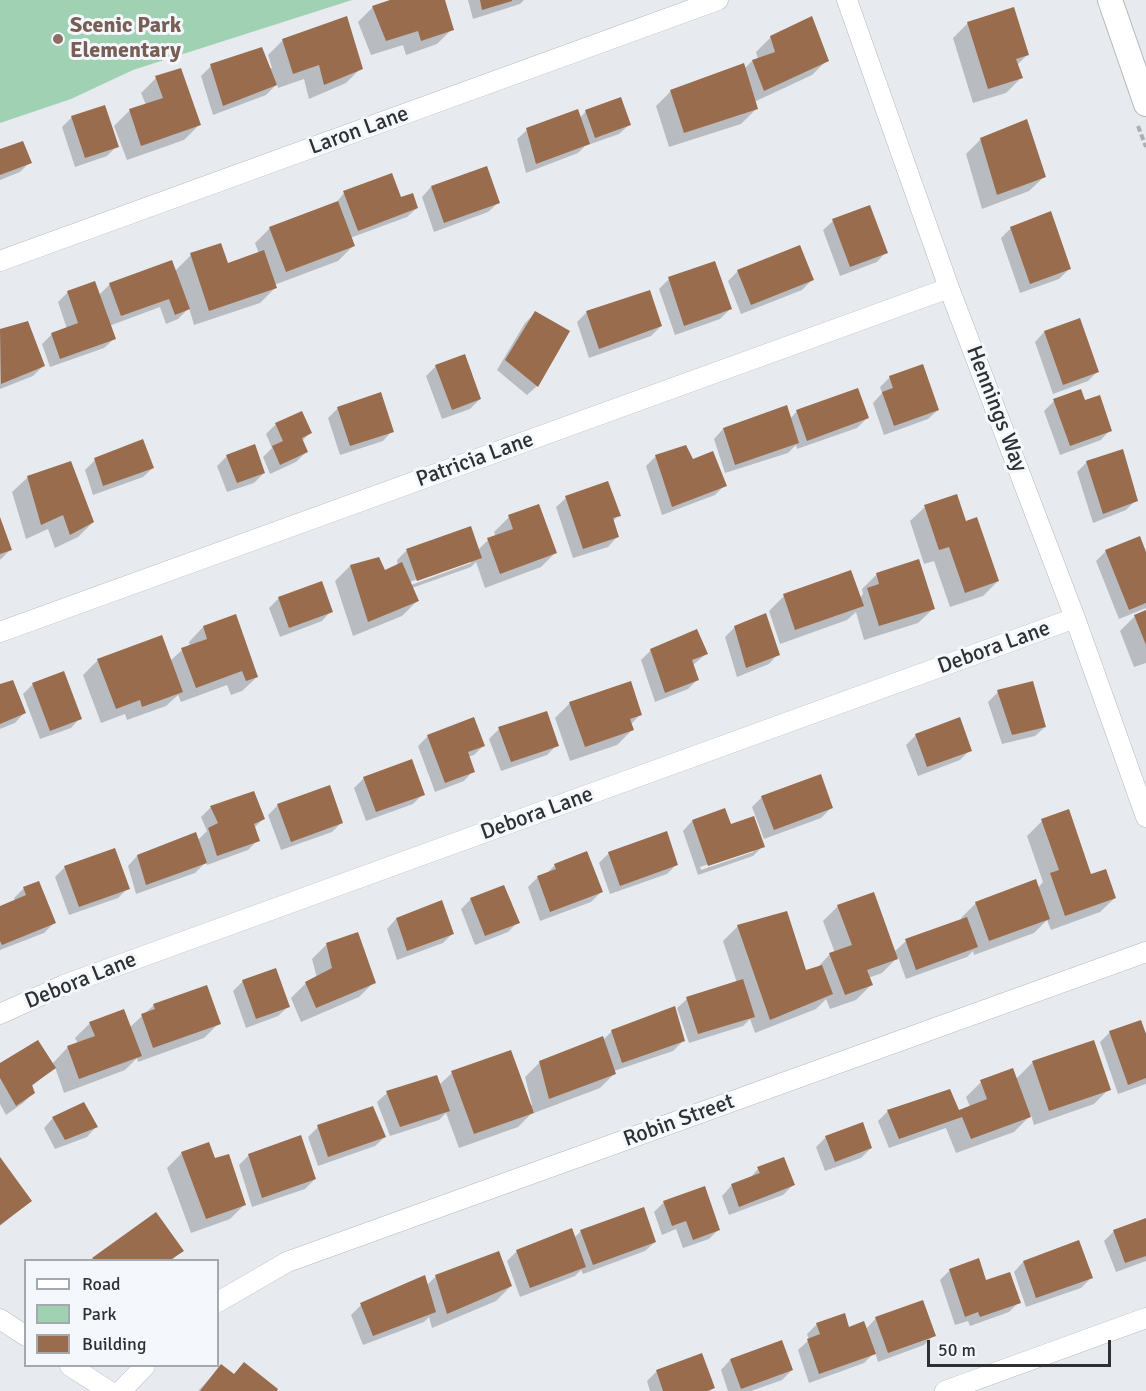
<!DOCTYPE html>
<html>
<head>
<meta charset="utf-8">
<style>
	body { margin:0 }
	#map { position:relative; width:1146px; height:1391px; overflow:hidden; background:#e7ebf0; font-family:Signika,sans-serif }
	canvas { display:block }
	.legend { position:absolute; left:24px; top:1259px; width:195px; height:108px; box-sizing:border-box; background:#f4f8fd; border:2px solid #a5a8ac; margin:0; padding:8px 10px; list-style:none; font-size:18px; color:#2e3032 }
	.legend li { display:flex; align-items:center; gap:12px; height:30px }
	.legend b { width:30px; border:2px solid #a5a8ac }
	.scale { position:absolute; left:927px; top:1340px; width:184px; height:27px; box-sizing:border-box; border:3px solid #2e3032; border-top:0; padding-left:8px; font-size:18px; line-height:21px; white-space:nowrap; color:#2e3032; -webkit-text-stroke:4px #f4f8fd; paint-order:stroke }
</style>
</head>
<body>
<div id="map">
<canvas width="1146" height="1391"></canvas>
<ul class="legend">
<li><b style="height:8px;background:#fff"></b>Road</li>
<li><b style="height:16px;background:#9fd1b2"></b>Park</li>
<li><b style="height:16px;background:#996c4d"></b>Building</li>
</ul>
<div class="scale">50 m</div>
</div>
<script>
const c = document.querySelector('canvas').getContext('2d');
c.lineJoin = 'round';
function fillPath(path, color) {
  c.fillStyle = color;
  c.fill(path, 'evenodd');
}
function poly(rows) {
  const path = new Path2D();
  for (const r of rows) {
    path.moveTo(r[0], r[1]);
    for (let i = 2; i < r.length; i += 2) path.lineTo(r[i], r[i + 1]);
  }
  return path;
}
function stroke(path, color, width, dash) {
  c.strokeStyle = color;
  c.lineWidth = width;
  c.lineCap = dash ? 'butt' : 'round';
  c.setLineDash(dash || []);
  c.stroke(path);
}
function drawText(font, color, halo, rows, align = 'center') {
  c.font = font + ' Signika,sans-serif';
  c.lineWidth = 6;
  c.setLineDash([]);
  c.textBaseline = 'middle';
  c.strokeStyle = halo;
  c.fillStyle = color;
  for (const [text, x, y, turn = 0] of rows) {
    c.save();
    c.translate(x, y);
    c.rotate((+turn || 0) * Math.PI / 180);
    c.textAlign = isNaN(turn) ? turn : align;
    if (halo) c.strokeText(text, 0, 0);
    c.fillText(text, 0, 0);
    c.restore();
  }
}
fillPath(poly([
	[0,0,352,0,133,70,71,99,0,123]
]), '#9fd1b2');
fillPath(poly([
	[395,0,443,0,452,29,437,44,406,55,403,45,371,55,358,22,373,7],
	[468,0,524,0,520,4,473,19],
	[968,23,1027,55,1017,65,1021,78,1006,93,973,103,953,38],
	[771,37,827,60,812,75,754,102,756,109,741,124,669,147,656,106,671,91,744,69,752,61,758,59,756,52],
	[283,40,361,68,346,83,309,99,304,79,278,88,277,84,266,95,213,115,201,76,211,66,272,68,268,55],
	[156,78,199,125,184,140,127,160,114,126,129,111,146,105,141,93],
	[586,111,629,125,619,134,585,146,578,153,526,173,517,139,527,130,580,118],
	[72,117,117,146,107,156,75,167,62,127],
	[981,139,1044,177,1029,191,982,209,966,154],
	[0,151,30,162,20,172,0,180],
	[431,187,498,203,488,212,434,232,422,197],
	[344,193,400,199,417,208,407,217,350,238,353,246,338,261,274,285,275,288,260,303,194,325,189,308,178,319,166,324,160,307,109,326,114,339,104,348,50,367,42,344,52,334,67,329,58,302,68,292,99,295,110,284,175,271,191,255,227,265,259,254,255,243,270,228,335,204],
	[833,221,886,252,877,262,840,276,823,230],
	[1011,228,1069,269,1059,279,1020,293,1001,238],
	[714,263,730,309,720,319,675,335,659,289,669,279],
	[738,271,812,280,802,290,741,314,728,281],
	[587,312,661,326,651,336,589,358,577,322],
	[535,313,537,386,527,395,497,370,525,323],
	[1079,320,1098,371,1088,381,1053,394,1035,342,1044,332],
	[27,323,43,366,33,376,0,389,0,331],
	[436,366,480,399,470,409,442,419,426,376],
	[890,377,938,410,928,419,884,435,873,403,882,393,880,387],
	[1054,401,1084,402,1110,430,1101,440,1060,455,1044,411],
	[786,407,790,419,797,411,867,418,857,428,797,449,796,445,788,453,725,473,714,439,723,429],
	[338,408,392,431,383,441,340,455,328,418],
	[276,424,310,433,302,441,306,452,296,462,270,474,263,457,272,448,266,434],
	[227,456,264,473,254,483,227,492,217,466],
	[656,456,692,461,725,485,715,495,662,515,646,466],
	[95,460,153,468,143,477,93,495,85,470],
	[1087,462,1136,500,1126,510,1093,523,1077,472],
	[70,463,93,522,78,537,55,548,48,529,26,539,12,492,27,478],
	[566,498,619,515,612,522,617,537,608,547,573,558,556,507],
	[925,507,965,523,998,581,983,596,950,607,934,561,924,564,910,521],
	[509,517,556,552,541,567,485,588,476,562,471,567,412,588,417,601,402,616,353,636,335,581,350,566,384,571,398,566,397,560,406,551,470,528,478,550,488,540,496,537,494,532],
	[471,560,471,563,411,585,410,582],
	[0,520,11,549,0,560],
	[1106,551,1146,557,1146,608,1119,619,1096,561],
	[877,574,933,609,918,623,864,640,856,612,847,620,780,644,769,611,784,596,860,598,863,594,862,589],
	[279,598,331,611,322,621,280,637,269,608],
	[1146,612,1146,663,1134,667,1120,631,1135,616],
	[203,627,257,677,242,691,231,695,227,685,181,702,178,695,166,706,127,720,125,714,101,723,83,675,98,660,170,661,182,650,190,647,189,642],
	[735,627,778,654,769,664,737,677,725,637],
	[651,650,706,654,693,665,698,679,688,689,655,702,641,660],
	[33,684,80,718,71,728,40,739,23,694],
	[0,686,24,713,15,723,0,729],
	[998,692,1045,727,1035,736,1002,744,988,702],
	[570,703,641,714,630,725,632,730,617,745,570,761,555,718],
	[499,729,557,745,547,755,501,771,489,739],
	[916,735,970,750,960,760,918,776,906,745],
	[428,736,484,745,474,755,468,757,473,771,464,781,435,792,418,746],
	[364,778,423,794,413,804,366,821,354,788],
	[762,797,831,808,821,818,764,839,752,807],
	[278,805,342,822,332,832,281,850,268,815],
	[211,807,264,818,254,828,258,840,248,850,207,865,206,862,195,873,136,894,128,866,137,856,195,834,197,841,207,831,201,817],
	[692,821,730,826,763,846,753,856,698,875,683,831],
	[753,849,753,852,701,870,700,867],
	[1042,821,1091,875,1115,898,1100,912,1051,930,1047,920,1034,933,974,955,973,951,967,957,906,979,898,957,882,973,868,978,871,985,856,1000,830,1009,826,999,816,1009,755,1033,750,1019,743,1026,689,1043,677,1008,687,999,737,983,723,941,738,926,805,972,817,968,830,954,835,953,823,921,838,906,894,952,906,941,962,920,961,918,976,903,1038,888,1043,882,1027,836],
	[609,853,677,864,667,874,610,894,599,863],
	[555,865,601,892,591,902,540,921,528,887,538,877,546,874],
	[65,867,128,888,118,898,69,915,55,877],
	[24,888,54,923,44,933,0,950,0,907,15,901,14,898],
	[471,899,518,922,508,932,475,945,461,909],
	[396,919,453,933,443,943,397,960,387,929],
	[327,944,374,982,359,997,301,1022,291,998,306,983,317,978,312,959],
	[243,981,288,1007,278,1016,246,1028,233,991],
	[154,1005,219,1023,204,1038,138,1062,137,1058,125,1070,64,1093,55,1067,31,1087,33,1093,23,1103,6,1115,0,1104,0,1065,52,1064,68,1047,78,1044,75,1038,90,1023,129,1028],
	[612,1031,683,1041,673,1051,614,1071,615,1073,600,1088,534,1113,534,1111,518,1127,459,1148,446,1113,439,1120,390,1136,377,1102,387,1093,439,1085,452,1073,530,1105,532,1105,525,1077,540,1062,603,1040],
	[1110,1032,1146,1039,1146,1084,1118,1094,1100,1042],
	[1093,1042,1109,1089,1094,1104,1034,1125,1031,1115,1014,1132,956,1153,946,1128,889,1148,878,1121,888,1111,959,1112,970,1107,966,1097,981,1082,1015,1080,1032,1063],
	[53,1118,96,1127,87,1137,55,1149,44,1128],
	[318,1127,385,1137,375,1146,318,1166,308,1137],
	[826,1137,871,1148,861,1158,825,1171,816,1147],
	[182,1153,245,1204,230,1219,191,1233,167,1168],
	[249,1155,315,1179,305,1189,252,1207,239,1165],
	[0,1159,30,1201,0,1226],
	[758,1169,793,1185,783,1195,729,1215,722,1196,731,1186,749,1179],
	[664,1202,719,1229,709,1239,683,1248,676,1229,662,1235,654,1212],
	[156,1214,182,1251,172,1260,92,1260],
	[1146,1220,1146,1261,1116,1272,1104,1241,1114,1231],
	[581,1231,655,1242,645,1251,583,1274,581,1270,575,1276,520,1297,507,1261,517,1251,574,1238],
	[1023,1262,1091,1278,1081,1288,1026,1307,1014,1272],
	[950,1270,985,1282,1019,1302,1009,1312,970,1326,968,1321,955,1325,940,1280],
	[436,1276,511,1286,496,1301,432,1328,429,1317,424,1322,363,1345,351,1315,361,1305,426,1286],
	[876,1318,934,1335,924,1345,878,1362,875,1352,864,1363,809,1383,798,1350,809,1340,807,1334,817,1324,866,1329],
	[781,1342,792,1370,782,1380,751,1391,728,1391,721,1370,730,1360],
	[221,1366,233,1375,275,1391,198,1391],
	[657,1371,713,1388,710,1391,650,1391,647,1381]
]), '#0003');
fillPath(poly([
	[390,0,445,0,454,30,421,41,418,31,386,41,372,6],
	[480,0,512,0,512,1,482,10],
	[1014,7,1029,55,1016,59,1023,78,988,89,967,22],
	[347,16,363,69,324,85,319,65,293,74,282,39],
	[812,16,829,61,764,91,752,60,775,52,770,36],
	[262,47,277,85,223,106,210,64],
	[744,63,758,109,684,133,670,90],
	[181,68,201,125,141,146,129,109,163,98,155,76],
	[621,97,631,125,595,138,585,110],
	[105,105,119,147,85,158,71,116],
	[578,109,590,144,536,164,526,128],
	[1027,119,1046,177,997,195,980,138],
	[23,141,32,163,0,175,0,149],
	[487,166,500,203,444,223,431,186],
	[392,173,401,197,413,193,418,208,358,231,343,191],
	[338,201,355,246,286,272,269,227],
	[870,205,888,253,850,267,832,219],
	[1051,211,1071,269,1030,284,1010,227],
	[221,243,228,263,264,250,277,288,209,311,190,253],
	[800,245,814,280,751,305,737,270],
	[172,260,190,309,175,315,169,299,121,316,109,283],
	[715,261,732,309,684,326,668,277],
	[95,281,116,339,60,359,51,333,78,323,67,291],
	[650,290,662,326,599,349,586,311],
	[535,311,570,331,538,387,505,360],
	[1080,318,1099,372,1063,385,1044,331],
	[28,321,45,366,1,384,0,329],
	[465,354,481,399,452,410,435,365],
	[923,364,939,410,894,426,882,392,893,388,889,376],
	[858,388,869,418,807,441,796,410],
	[1081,389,1085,400,1100,395,1112,431,1070,446,1053,399],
	[381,392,394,432,350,446,337,407],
	[787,405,799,443,735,465,723,428],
	[302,411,312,433,302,438,308,452,280,465,272,446,283,441,275,423],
	[143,439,154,468,103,486,94,458],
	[255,444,265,473,237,483,226,455],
	[686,445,693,459,713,451,727,486,672,507,655,455],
	[1123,449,1138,501,1103,514,1086,461],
	[71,461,94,522,70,535,63,515,41,525,27,476],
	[608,481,621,516,613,518,619,537,583,549,565,496],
	[957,494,966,521,977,517,999,581,965,593,949,547,939,550,924,505],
	[539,504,557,553,500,574,487,538,513,529,508,515],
	[0,517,12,550,0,554],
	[471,526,482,558,417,581,406,549],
	[1140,536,1146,552,1146,603,1129,610,1105,550],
	[379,557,385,570,402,562,419,601,368,622,350,565],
	[919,559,935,609,879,626,867,588,879,584,876,573],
	[851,570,864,606,795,630,783,594],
	[322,581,333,612,289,628,278,597],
	[1146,610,1146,645,1134,615],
	[766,613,780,655,746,668,734,626],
	[236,614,258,677,246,681,242,671,196,688,181,648,207,639,203,626],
	[697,629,708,654,692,660,699,680,665,693,650,649],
	[162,635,183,692,142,707,140,700,116,709,97,659],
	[64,671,82,719,50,731,32,683],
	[13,680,26,713,0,724,0,684],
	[631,681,642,715,630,719,634,730,585,747,569,702],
	[1033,681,1046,727,1012,735,997,690],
	[547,711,559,746,511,762,498,727],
	[474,717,485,746,468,752,475,772,445,783,427,735],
	[960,717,972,751,927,767,915,734],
	[412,759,425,795,376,812,363,777],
	[821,774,833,808,774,830,761,796],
	[330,785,343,823,291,842,277,804],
	[254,791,265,819,254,824,260,841,217,856,208,828,218,823,210,806],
	[725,808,731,824,754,816,765,847,708,866,692,820],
	[1069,809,1091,874,1106,869,1116,898,1065,916,1050,873,1059,870,1041,819],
	[667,831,678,865,620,886,608,852],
	[196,832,207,863,146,885,137,855],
	[115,848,130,889,79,907,64,866],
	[587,851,603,892,550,912,537,876,556,869,554,864],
	[1036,879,1050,919,989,941,975,902],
	[39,881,56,923,2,945,0,941,0,906,26,895,23,887],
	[504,885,520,923,485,936,470,898],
	[874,892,898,959,867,970,873,985,845,995,829,953,852,945,837,905],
	[442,900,454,934,407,951,396,918],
	[787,911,806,970,822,965,833,994,770,1020,737,925],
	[967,917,978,947,916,970,905,939],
	[358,932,376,983,316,1008,305,982,332,968,326,943],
	[276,968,290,1007,256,1019,242,980],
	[743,979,755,1017,698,1034,686,997],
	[207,985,221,1024,153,1048,141,1014,155,1009,153,1004],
	[675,1006,685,1041,622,1063,611,1030],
	[124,1009,142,1056,79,1079,67,1046,95,1036,89,1022],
	[1141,1020,1146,1034,1146,1078,1128,1085,1109,1031],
	[603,1036,616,1074,549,1099,539,1061],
	[38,1040,56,1068,32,1085,35,1093,16,1106,0,1078,0,1063],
	[1094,1040,1111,1090,1049,1111,1032,1061],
	[511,1050,534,1113,474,1134,451,1071],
	[1013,1068,1031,1117,971,1139,962,1117,899,1139,887,1110,950,1089,959,1110,987,1099,980,1080],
	[437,1075,450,1111,400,1127,386,1091],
	[84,1102,98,1127,65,1140,52,1117],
	[373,1106,386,1137,328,1157,317,1125],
	[863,1122,872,1148,835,1162,825,1136],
	[301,1135,316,1179,262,1198,248,1154],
	[209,1142,215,1158,229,1154,246,1205,206,1219,181,1152],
	[0,1157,32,1201,0,1225],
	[784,1157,795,1185,739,1207,731,1184,760,1173,757,1167],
	[705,1186,720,1230,693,1240,686,1221,672,1226,663,1201],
	[644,1207,656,1242,593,1265,580,1230],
	[156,1212,184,1251,170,1260,94,1260,92,1258],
	[1146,1218,1146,1256,1125,1263,1113,1230],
	[572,1228,586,1267,530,1288,516,1250],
	[1079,1240,1093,1278,1036,1298,1023,1261],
	[499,1251,512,1286,447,1314,435,1275],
	[979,1258,986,1280,1010,1272,1021,1303,980,1317,978,1312,965,1317,949,1269],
	[425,1275,436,1312,373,1336,360,1303],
	[923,1300,936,1336,888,1353,875,1317],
	[845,1313,849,1327,864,1321,876,1354,819,1374,807,1339,820,1334,816,1323],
	[782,1340,793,1370,741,1389,730,1359],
	[702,1353,715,1388,707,1391,663,1391,656,1370],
	[244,1362,278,1389,277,1391,200,1391,221,1364,234,1374]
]), '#996c4d');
const minor = poly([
	[847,0,949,288,1075,618,1146,817],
	[0,261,718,0],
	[0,632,949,288],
	[0,1014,64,985,1075,618],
	[218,1302,287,1262,1146,952],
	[0,1319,26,1336],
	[70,1366,109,1391],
	[121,1391,145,1366],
	[945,1391,1146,1318]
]);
const tertiary = poly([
	[1110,0,1146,104]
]);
stroke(minor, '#b4b8bc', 21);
stroke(tertiary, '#b4b8bc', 26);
stroke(poly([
	[1138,126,1146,147]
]), '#acafb3', 4, [6, 3]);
stroke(minor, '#fff', 20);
stroke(tertiary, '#fff', 24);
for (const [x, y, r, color] of [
	[58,39,6,"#8d6e63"]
]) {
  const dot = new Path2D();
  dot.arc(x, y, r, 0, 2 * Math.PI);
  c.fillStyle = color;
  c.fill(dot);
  stroke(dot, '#f4f8fd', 2);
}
drawText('bold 22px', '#785e54', '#f4f8fd', [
	["Scenic Park",70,26],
	["Elementary",70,51]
], 'left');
drawText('22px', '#2e3032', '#f4f8fd', [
	["Laron Lane",359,131,-20],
	["Hennings Way",996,409,69],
	["Patricia Lane",475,460,-20],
	["Debora Lane",994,648,-20],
	["Debora Lane",537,814,-20],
	["Debora Lane",81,981,-22],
	["Robin Street",679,1121,-20]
]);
</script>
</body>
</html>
